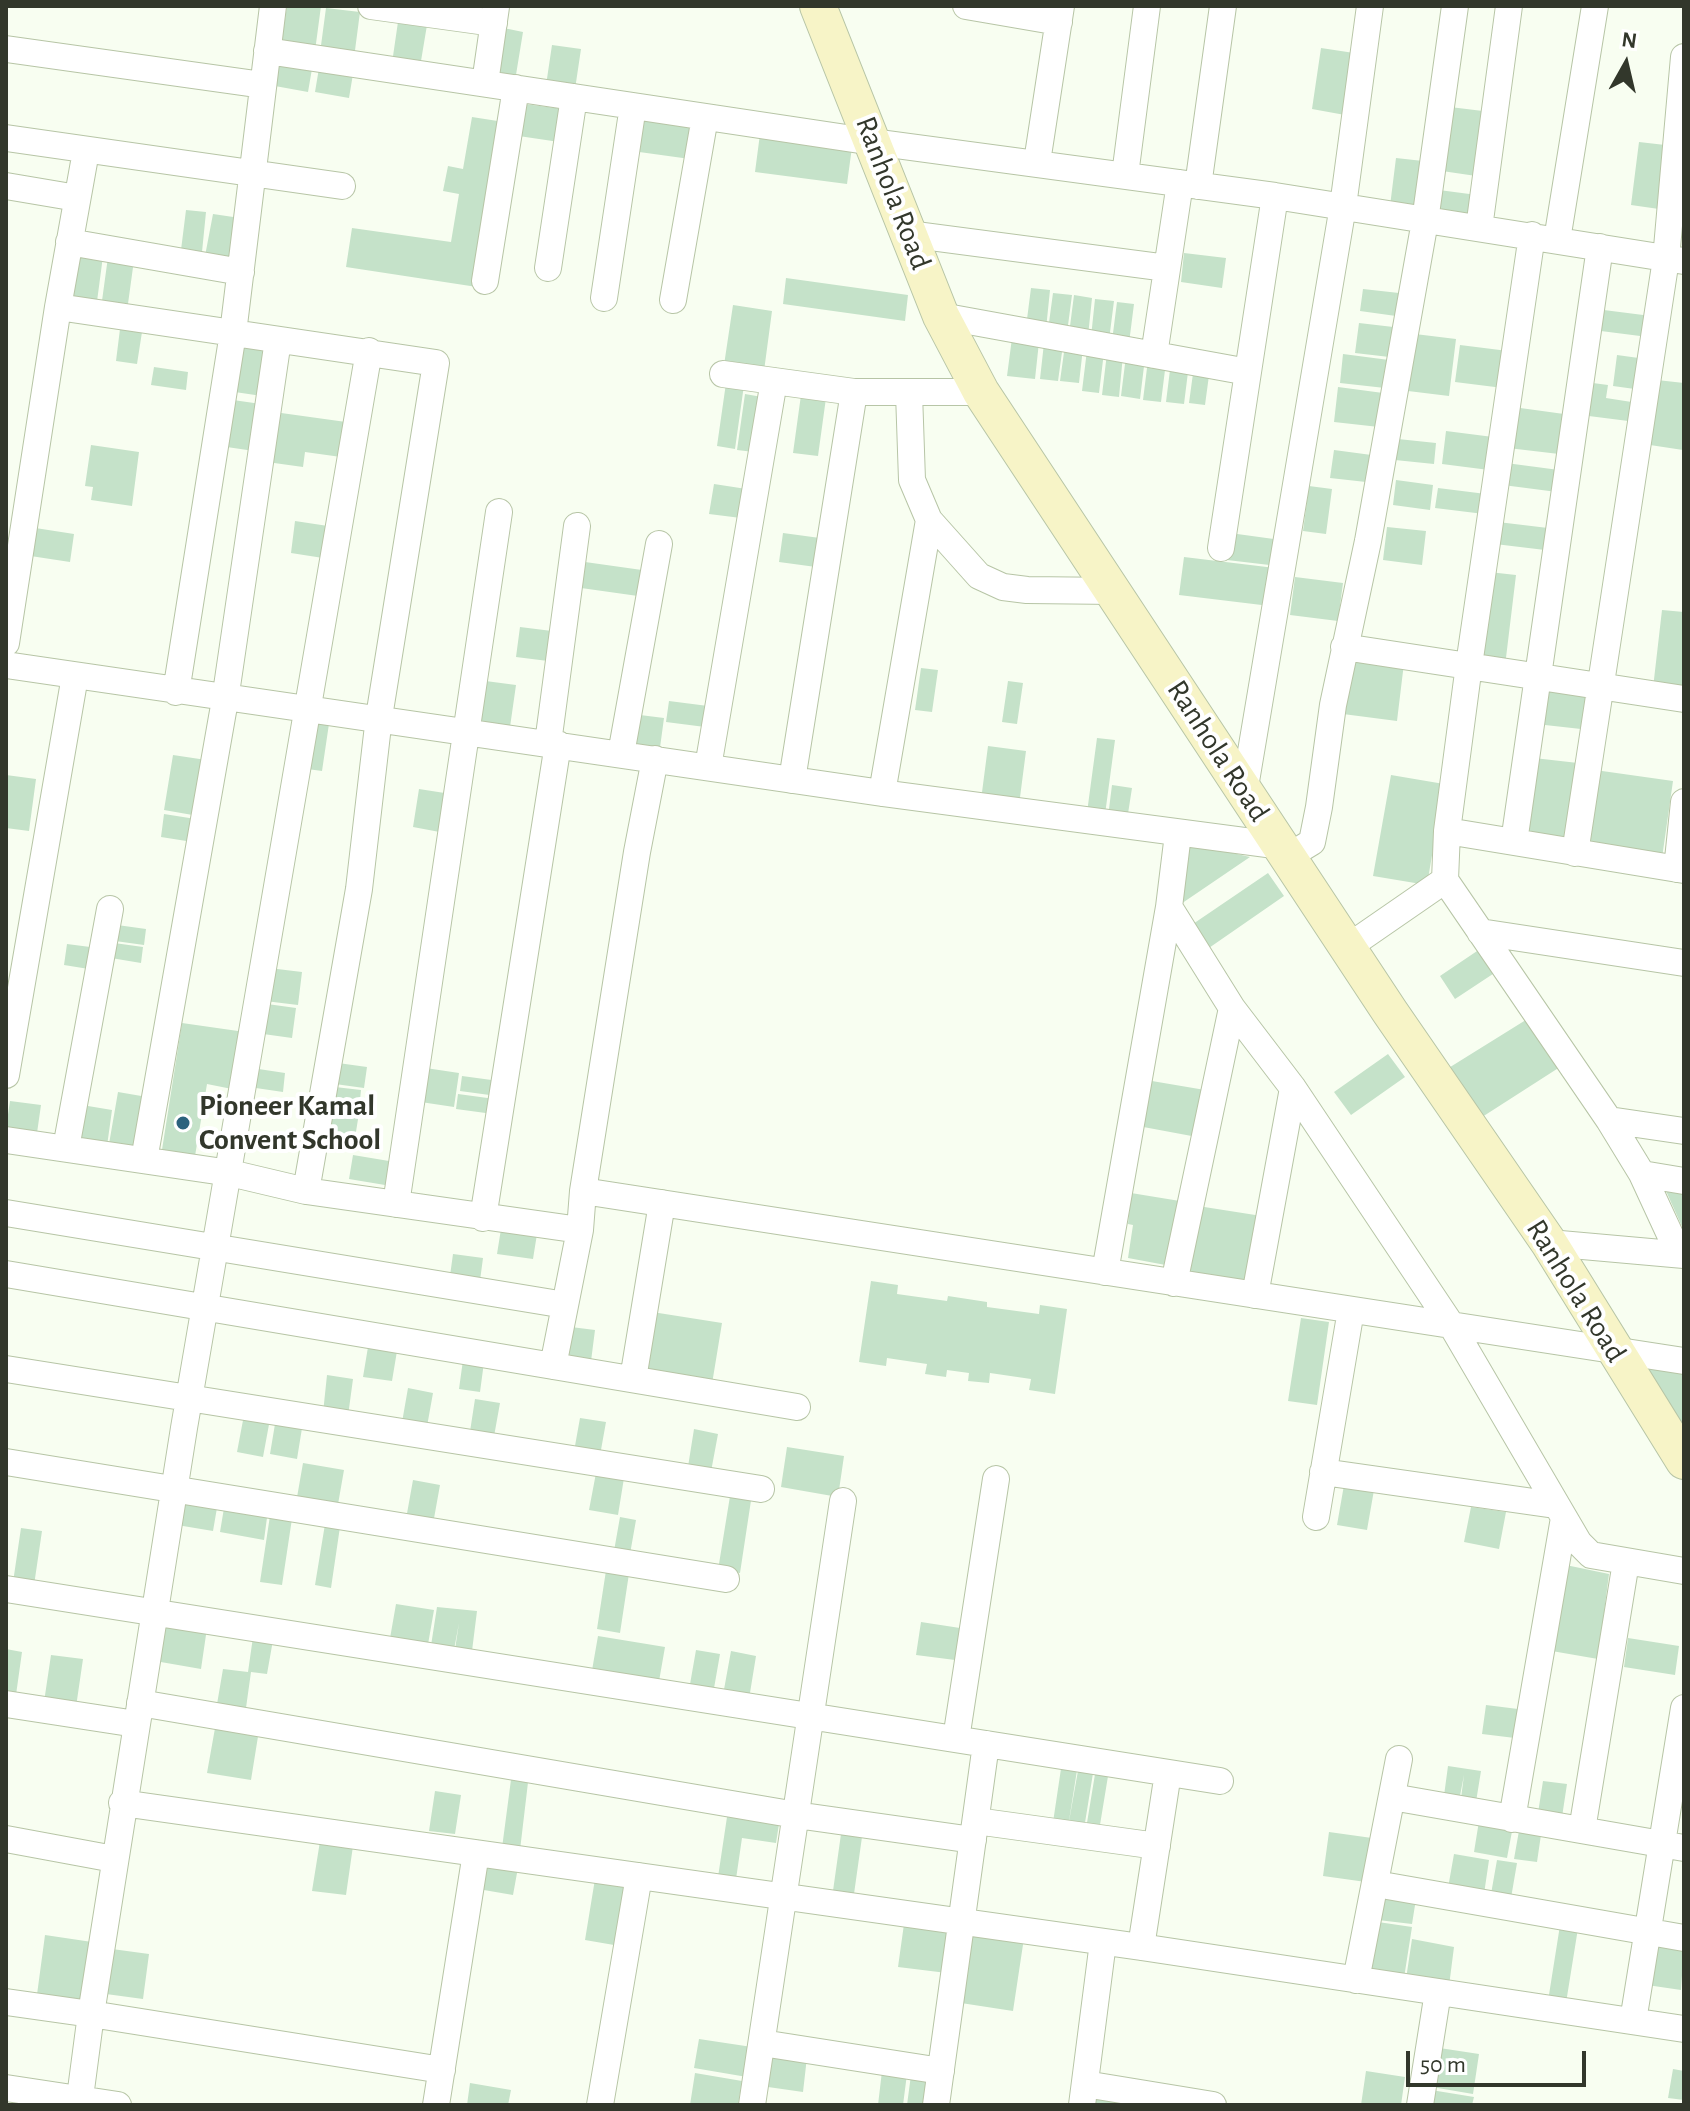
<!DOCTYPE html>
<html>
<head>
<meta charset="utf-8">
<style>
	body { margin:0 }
	#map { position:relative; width:1690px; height:2111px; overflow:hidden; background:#f8fef1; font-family:"Alegreya Sans",sans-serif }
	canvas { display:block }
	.frame { position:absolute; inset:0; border:8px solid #32372b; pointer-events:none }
	.north { position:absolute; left:1586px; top:24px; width:80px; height:80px; -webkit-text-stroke:6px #fff; paint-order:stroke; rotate:8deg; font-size:22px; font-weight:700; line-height:32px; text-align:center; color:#32372b }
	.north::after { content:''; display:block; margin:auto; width:28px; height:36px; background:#32372b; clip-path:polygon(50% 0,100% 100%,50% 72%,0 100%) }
	.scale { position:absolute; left:1406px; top:2051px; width:180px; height:36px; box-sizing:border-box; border:4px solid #32372b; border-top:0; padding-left:10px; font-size:24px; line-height:28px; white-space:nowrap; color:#32372b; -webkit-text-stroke:6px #fff; paint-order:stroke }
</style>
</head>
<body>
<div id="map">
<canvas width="1690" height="2111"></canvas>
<div class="frame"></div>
<div class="north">N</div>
<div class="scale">50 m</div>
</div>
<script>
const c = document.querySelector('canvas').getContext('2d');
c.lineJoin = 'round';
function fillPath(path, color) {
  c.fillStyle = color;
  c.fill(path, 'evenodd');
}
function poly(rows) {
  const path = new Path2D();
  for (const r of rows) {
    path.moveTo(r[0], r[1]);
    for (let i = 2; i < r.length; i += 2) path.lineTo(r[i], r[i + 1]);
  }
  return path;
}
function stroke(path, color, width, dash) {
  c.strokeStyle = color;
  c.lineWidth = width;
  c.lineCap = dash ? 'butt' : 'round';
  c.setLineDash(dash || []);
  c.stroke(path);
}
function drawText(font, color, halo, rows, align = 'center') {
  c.font = font + ' "Alegreya Sans",sans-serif';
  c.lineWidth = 8;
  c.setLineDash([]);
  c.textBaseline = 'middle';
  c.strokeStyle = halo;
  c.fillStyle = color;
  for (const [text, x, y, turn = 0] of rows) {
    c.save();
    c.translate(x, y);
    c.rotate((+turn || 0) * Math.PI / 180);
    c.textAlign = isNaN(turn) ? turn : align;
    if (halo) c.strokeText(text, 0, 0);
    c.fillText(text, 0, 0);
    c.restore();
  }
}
fillPath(poly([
	[287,6,321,6,315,51,281,47],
	[326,8,360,12,354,58,320,53],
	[399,15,428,19,420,67,392,63],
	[499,27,523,32,514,87,490,82],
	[552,45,581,49,574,96,545,92],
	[1321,48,1354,53,1345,115,1312,109],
	[280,57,313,63,308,92,275,86],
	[319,68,353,74,349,98,315,92],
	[517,103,571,110,566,143,512,135],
	[1450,107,1491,112,1483,177,1442,171],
	[637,115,695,124,690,159,632,151],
	[472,117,504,122,477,287,346,267,352,228,451,242,459,194,443,191,448,166,463,169],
	[760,134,852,147,847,184,755,172],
	[1639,142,1674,146,1666,210,1631,205],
	[1396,158,1432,162,1425,218,1389,214],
	[1439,190,1477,195,1473,223,1436,218],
	[186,210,206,212,202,252,181,250],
	[213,214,240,218,233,261,205,256],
	[78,252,103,256,96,309,71,306],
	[1184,253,1226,258,1222,288,1181,282],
	[108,257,134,260,127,311,101,308],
	[786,278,908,295,905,321,783,304],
	[1031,288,1050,290,1046,329,1026,327],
	[1363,289,1399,293,1396,316,1360,311],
	[1053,293,1072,295,1067,333,1048,330],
	[1074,295,1092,298,1088,336,1069,334],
	[1095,299,1114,301,1109,340,1091,337],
	[1117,302,1134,304,1129,343,1112,341],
	[733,305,772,311,764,371,724,365],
	[1596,309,1651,316,1648,337,1593,330],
	[1359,323,1402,328,1398,358,1355,353],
	[120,329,142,332,137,364,116,361],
	[1415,334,1456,339,1449,396,1408,391],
	[1012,338,1039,342,1035,379,1007,376],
	[1044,343,1063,345,1058,381,1040,379],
	[1065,345,1083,348,1079,383,1060,381],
	[1460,345,1508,351,1503,388,1455,382],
	[234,347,268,351,262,396,228,391],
	[1087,350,1104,352,1099,393,1082,391],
	[1107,353,1123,355,1119,397,1102,395],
	[1343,354,1389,360,1385,388,1340,383],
	[1617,355,1646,359,1642,390,1613,386],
	[1126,356,1145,358,1140,399,1121,396],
	[1148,360,1166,362,1161,402,1143,400],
	[1171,362,1189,364,1184,404,1166,402],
	[1194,366,1210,368,1205,405,1189,403],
	[154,367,188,372,186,390,151,385],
	[1657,380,1684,383,1683,450,1650,445],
	[1585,382,1608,385,1606,398,1638,403,1636,422,1581,415],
	[726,383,744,385,735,449,717,446],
	[1338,387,1383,393,1379,427,1334,422],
	[745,394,762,397,754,452,737,450],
	[801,395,826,398,818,456,793,453],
	[226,399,261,404,254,451,220,446],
	[1513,407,1564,414,1559,454,1508,448],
	[274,412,346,422,341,457,305,452,303,467,267,462],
	[1446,431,1493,437,1489,470,1442,464],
	[1398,439,1436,443,1434,464,1395,460],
	[91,445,139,452,132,506,91,500,93,487,85,486],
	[1334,450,1379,456,1375,483,1330,478],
	[1506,463,1559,470,1557,492,1503,485],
	[1396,480,1433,485,1430,510,1393,505],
	[714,484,753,490,749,519,709,514],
	[1309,486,1332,489,1326,534,1303,531],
	[1438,488,1486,494,1484,514,1435,508],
	[295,521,328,526,323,558,291,553],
	[1498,522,1548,528,1545,550,1495,544],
	[29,527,74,534,70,562,24,555],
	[1387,527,1426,531,1422,565,1383,560],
	[783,533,820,538,816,567,779,562],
	[1230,533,1281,540,1278,566,1227,560],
	[1184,557,1275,568,1270,606,1179,595],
	[578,561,649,571,645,597,574,587],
	[1489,572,1516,575,1505,666,1478,662],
	[1295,577,1343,583,1338,621,1290,615],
	[1662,610,1684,612,1684,692,1653,688],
	[520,627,560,632,556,662,516,657],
	[1350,656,1404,663,1397,721,1343,714],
	[921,668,938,670,932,712,915,710],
	[478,680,516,685,510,727,472,722],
	[1008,681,1023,683,1017,724,1002,722],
	[1541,690,1594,696,1590,730,1536,724],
	[669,701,708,706,705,727,666,722],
	[307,714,330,717,322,771,300,768],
	[632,714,664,718,659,755,626,751],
	[1097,738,1115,740,1104,822,1086,820],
	[988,746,1026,751,1019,805,981,800],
	[173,755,213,761,204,817,164,810],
	[1534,758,1578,763,1568,844,1524,839],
	[1595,770,1673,781,1661,865,1584,854],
	[6,775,36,779,29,831,6,828],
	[1391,775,1444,784,1427,885,1373,876],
	[1112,785,1132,788,1127,820,1108,817],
	[419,789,451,794,445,833,413,827],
	[164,814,202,820,199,843,161,837],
	[1185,842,1250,857,1175,908],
	[1268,873,1284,896,1206,950,1190,926],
	[110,924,146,929,144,945,108,940],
	[107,942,143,947,141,963,105,957],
	[67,944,98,948,95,970,64,965],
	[1486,945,1502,968,1455,999,1440,976],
	[269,968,302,972,298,1005,265,1001],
	[260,1003,296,1008,292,1038,256,1033],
	[1529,1018,1560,1067,1479,1119,1447,1069],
	[182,1023,252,1033,242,1091,207,1084,194,1162,161,1156],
	[1388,1054,1405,1077,1351,1115,1334,1092],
	[338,1063,367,1067,364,1088,335,1084],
	[419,1067,459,1073,454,1107,414,1101],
	[252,1068,285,1073,283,1092,249,1087],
	[462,1076,499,1081,497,1096,460,1091],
	[1146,1080,1205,1090,1197,1137,1138,1126],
	[335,1087,361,1090,359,1110,332,1106],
	[118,1092,153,1098,144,1150,109,1144],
	[458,1094,495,1099,493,1114,456,1109],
	[10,1101,41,1105,37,1133,6,1128],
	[82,1105,112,1110,107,1146,76,1141],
	[330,1109,359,1113,355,1138,326,1134],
	[353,1155,395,1162,391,1186,349,1179],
	[1666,1191,1684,1193,1684,1231],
	[1131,1193,1186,1202,1171,1266,1128,1258,1133,1225,1128,1224],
	[1198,1206,1268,1217,1257,1283,1187,1272],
	[501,1229,537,1234,533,1259,497,1254],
	[453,1254,483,1258,479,1288,449,1283],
	[871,1281,898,1285,897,1294,947,1301,948,1296,987,1302,987,1307,1039,1314,1040,1305,1067,1309,1055,1394,1029,1390,1031,1379,990,1373,989,1383,968,1381,969,1373,947,1370,946,1377,925,1374,927,1364,887,1358,886,1366,859,1362],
	[646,1311,722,1323,712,1384,636,1372],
	[1301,1318,1329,1322,1317,1405,1288,1401],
	[563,1326,595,1330,590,1369,558,1365],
	[368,1347,397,1351,392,1381,363,1377],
	[1639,1358,1684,1365,1684,1440],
	[463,1360,484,1362,480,1392,459,1389],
	[327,1375,353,1379,348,1416,323,1413],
	[408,1388,433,1393,426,1432,401,1428],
	[475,1399,500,1403,493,1442,469,1438],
	[244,1415,270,1419,263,1457,237,1452],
	[276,1418,303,1422,297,1459,270,1454],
	[580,1418,606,1422,599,1461,573,1457],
	[694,1429,718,1434,710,1477,687,1473],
	[787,1447,844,1456,838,1497,781,1487],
	[303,1463,344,1470,337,1510,296,1503],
	[596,1473,624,1478,618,1515,589,1510],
	[413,1480,440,1485,433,1524,406,1519],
	[1344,1485,1374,1490,1367,1530,1337,1525],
	[731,1490,752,1494,740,1573,718,1570],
	[182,1495,218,1502,213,1531,177,1525],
	[225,1502,268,1510,264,1540,220,1532],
	[1471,1507,1506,1512,1499,1549,1464,1542],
	[271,1509,293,1512,282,1585,260,1582],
	[620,1517,636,1520,630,1554,614,1551],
	[326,1518,341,1520,331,1588,315,1585],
	[21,1528,42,1531,33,1592,12,1589],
	[607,1564,630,1567,620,1633,597,1629],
	[1561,1564,1609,1574,1598,1659,1546,1650],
	[396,1604,434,1610,427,1650,389,1644],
	[437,1607,477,1611,471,1659,454,1656,459,1623,453,1655,430,1652],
	[162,1621,207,1628,201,1669,155,1661],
	[921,1622,960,1628,955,1660,916,1655],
	[598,1636,665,1647,658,1687,591,1676],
	[253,1637,273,1640,267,1674,251,1672,245,1715,216,1710,223,1669,248,1672],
	[1628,1638,1679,1646,1675,1675,1624,1667],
	[6,1649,22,1652,15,1702,6,1701],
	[696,1650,720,1654,713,1694,689,1690],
	[731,1651,756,1656,749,1699,723,1695],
	[51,1655,83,1659,76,1707,44,1702],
	[1486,1705,1518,1709,1515,1738,1482,1734],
	[217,1717,260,1724,251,1780,207,1773],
	[1062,1762,1078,1764,1068,1827,1079,1765,1094,1767,1083,1835,1052,1829],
	[1448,1766,1481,1771,1475,1808,1460,1806,1464,1775,1458,1806,1443,1803],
	[1096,1768,1109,1770,1098,1837,1085,1835],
	[512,1772,529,1774,520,1850,502,1848],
	[1543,1781,1567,1784,1562,1817,1538,1813],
	[435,1791,461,1795,455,1834,429,1831],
	[727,1817,779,1824,776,1843,742,1838,736,1879,718,1877],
	[1479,1821,1513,1826,1507,1858,1474,1852],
	[1520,1825,1542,1828,1537,1862,1514,1859],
	[1329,1832,1372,1838,1366,1882,1323,1876],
	[841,1834,862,1837,853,1901,832,1898],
	[321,1835,354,1839,346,1895,312,1891],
	[1454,1854,1489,1860,1484,1894,1448,1888],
	[484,1856,519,1862,513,1895,478,1889],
	[1497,1860,1517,1863,1511,1898,1491,1894],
	[595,1879,625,1884,614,1945,585,1940],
	[1382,1895,1416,1899,1412,1924,1378,1920],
	[1561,1919,1579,1922,1566,2003,1548,2001],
	[1378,1922,1412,1927,1404,1978,1371,1974],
	[904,1924,960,1931,955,1974,898,1967],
	[971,1930,1024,1938,1013,2011,961,2003],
	[45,1935,92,1942,84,2008,36,2002],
	[1412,1939,1454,1947,1449,1986,1406,1979],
	[1654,1941,1684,1946,1681,1990,1647,1985],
	[112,1949,149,1954,143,1999,106,1994],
	[699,2039,752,2047,747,2077,694,2068],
	[1433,2047,1479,2054,1473,2094,1426,2086],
	[766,2052,807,2057,803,2092,761,2086],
	[1673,2069,1684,2071,1684,2100,1668,2098],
	[882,2071,907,2074,903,2105,878,2105],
	[1366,2071,1405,2077,1401,2105,1361,2105],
	[695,2073,742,2081,738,2105,690,2105],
	[911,2075,934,2078,929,2105,907,2105],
	[470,2083,511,2090,508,2105,467,2105],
	[1425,2089,1474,2097,1472,2105,1422,2105],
	[1092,2099,1127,2103,1127,2105,1091,2105]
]), '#c5e2c9');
const street = poly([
	[371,6,494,23],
	[966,6,1059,22],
	[6,49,263,85],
	[267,51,873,142,1275,196,1684,261],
	[485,83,496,7],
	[6,138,342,186],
	[1037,162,1061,6],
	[1125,175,1147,6],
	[6,186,77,198],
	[1198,186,1223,6],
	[1479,228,1509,6],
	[908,234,1167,268],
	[1557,240,1595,6],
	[69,242,241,272],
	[548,268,574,97],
	[485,281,516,88],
	[604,298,633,106],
	[673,300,705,117],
	[58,307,436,363,379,717,359,889,306,1191],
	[941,316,1248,372],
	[369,351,184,1428,91,2014,442,2070],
	[1154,355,1180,183],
	[723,374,854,392,981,392],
	[909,393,912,480,929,520,979,576,1003,587,1027,590,1116,591],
	[1221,548,1275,196],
	[6,643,58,307,86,151],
	[1344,647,1684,699],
	[6,665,882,793,1282,846],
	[176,692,233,333,273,6],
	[548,743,577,526],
	[621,754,659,544],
	[708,767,774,381],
	[792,780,854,392],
	[882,793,929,520],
	[1244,793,1343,206,1370,6],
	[1447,831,1684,870],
	[1178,834,1169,907,1232,1008,1293,1088,1452,1326,1579,1543,1591,1555,1684,1571],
	[1514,842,1600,247],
	[1575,853,1666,259,1684,57],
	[1289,856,1312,842,1319,807,1333,705,1368,541,1425,221,1455,6],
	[1677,869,1684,802],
	[1445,880,1609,1120,1642,1174,1679,1254],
	[1480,932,1684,963],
	[1348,947,1445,880,1447,831,1469,665,1532,235],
	[6,1075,75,676],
	[1609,1120,1684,1131],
	[6,1140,230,1173,306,1191,580,1230,583,1191,637,852,655,759],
	[66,1148,110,909],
	[144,1160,225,700,278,340],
	[1642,1174,1684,1181],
	[583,1191,1684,1361],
	[396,1204,499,512],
	[6,1213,565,1305],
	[483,1218,558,744],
	[1549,1243,1684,1255],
	[1105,1272,1169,907],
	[6,1274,797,1407],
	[1174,1283,1232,1008],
	[1255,1295,1293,1088],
	[553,1366,580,1230],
	[6,1369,761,1489],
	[633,1379,662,1203],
	[6,1462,726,1579],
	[1323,1472,1555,1505],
	[1316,1517,1351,1310],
	[6,1589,1220,1781],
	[140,1703,796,1815,973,1840],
	[6,1704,136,1724],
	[956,1739,996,1479],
	[1392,1797,1684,1848],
	[122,1803,1141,1947,1684,2029],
	[1512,1819,1564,1518],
	[976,1821,1157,1846],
	[1582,1830,1626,1562],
	[6,1839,114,1859],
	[1376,1884,1684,1938],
	[1141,1947,1168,1773],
	[1356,1980,1399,1759],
	[6,2002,91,2014,79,2105],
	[1633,2021,1684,1708],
	[762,2043,941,2071],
	[1085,2084,1213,2105],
	[6,2088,118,2105],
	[436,2105,476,1853],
	[600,2105,639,1876],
	[752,2105,843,1501],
	[936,2105,986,1744],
	[1082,2105,1103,1942],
	[1420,2105,1438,1992]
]);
const secondary = poly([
	[818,6,941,316,981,392,1390,1012,1549,1243,1684,1461]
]);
stroke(street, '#b7c5a6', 28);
stroke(secondary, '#b7c5a6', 38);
stroke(street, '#fff', 26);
stroke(secondary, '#f7f4c7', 36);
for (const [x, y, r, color] of [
	[183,1123,8,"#2c627d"]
]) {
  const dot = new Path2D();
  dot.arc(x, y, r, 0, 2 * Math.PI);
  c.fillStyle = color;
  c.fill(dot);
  stroke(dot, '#fff', 3);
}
drawText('30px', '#32372b', '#fff', [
	["Ranhola Road",893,193,69],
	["Ranhola Road",1218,751,57],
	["Ranhola Road",1576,1291,58]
]);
drawText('bold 30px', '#32372b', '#fff', [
	["Pioneer Kamal",199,1106],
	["Convent School",199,1140]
], 'left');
</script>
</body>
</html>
